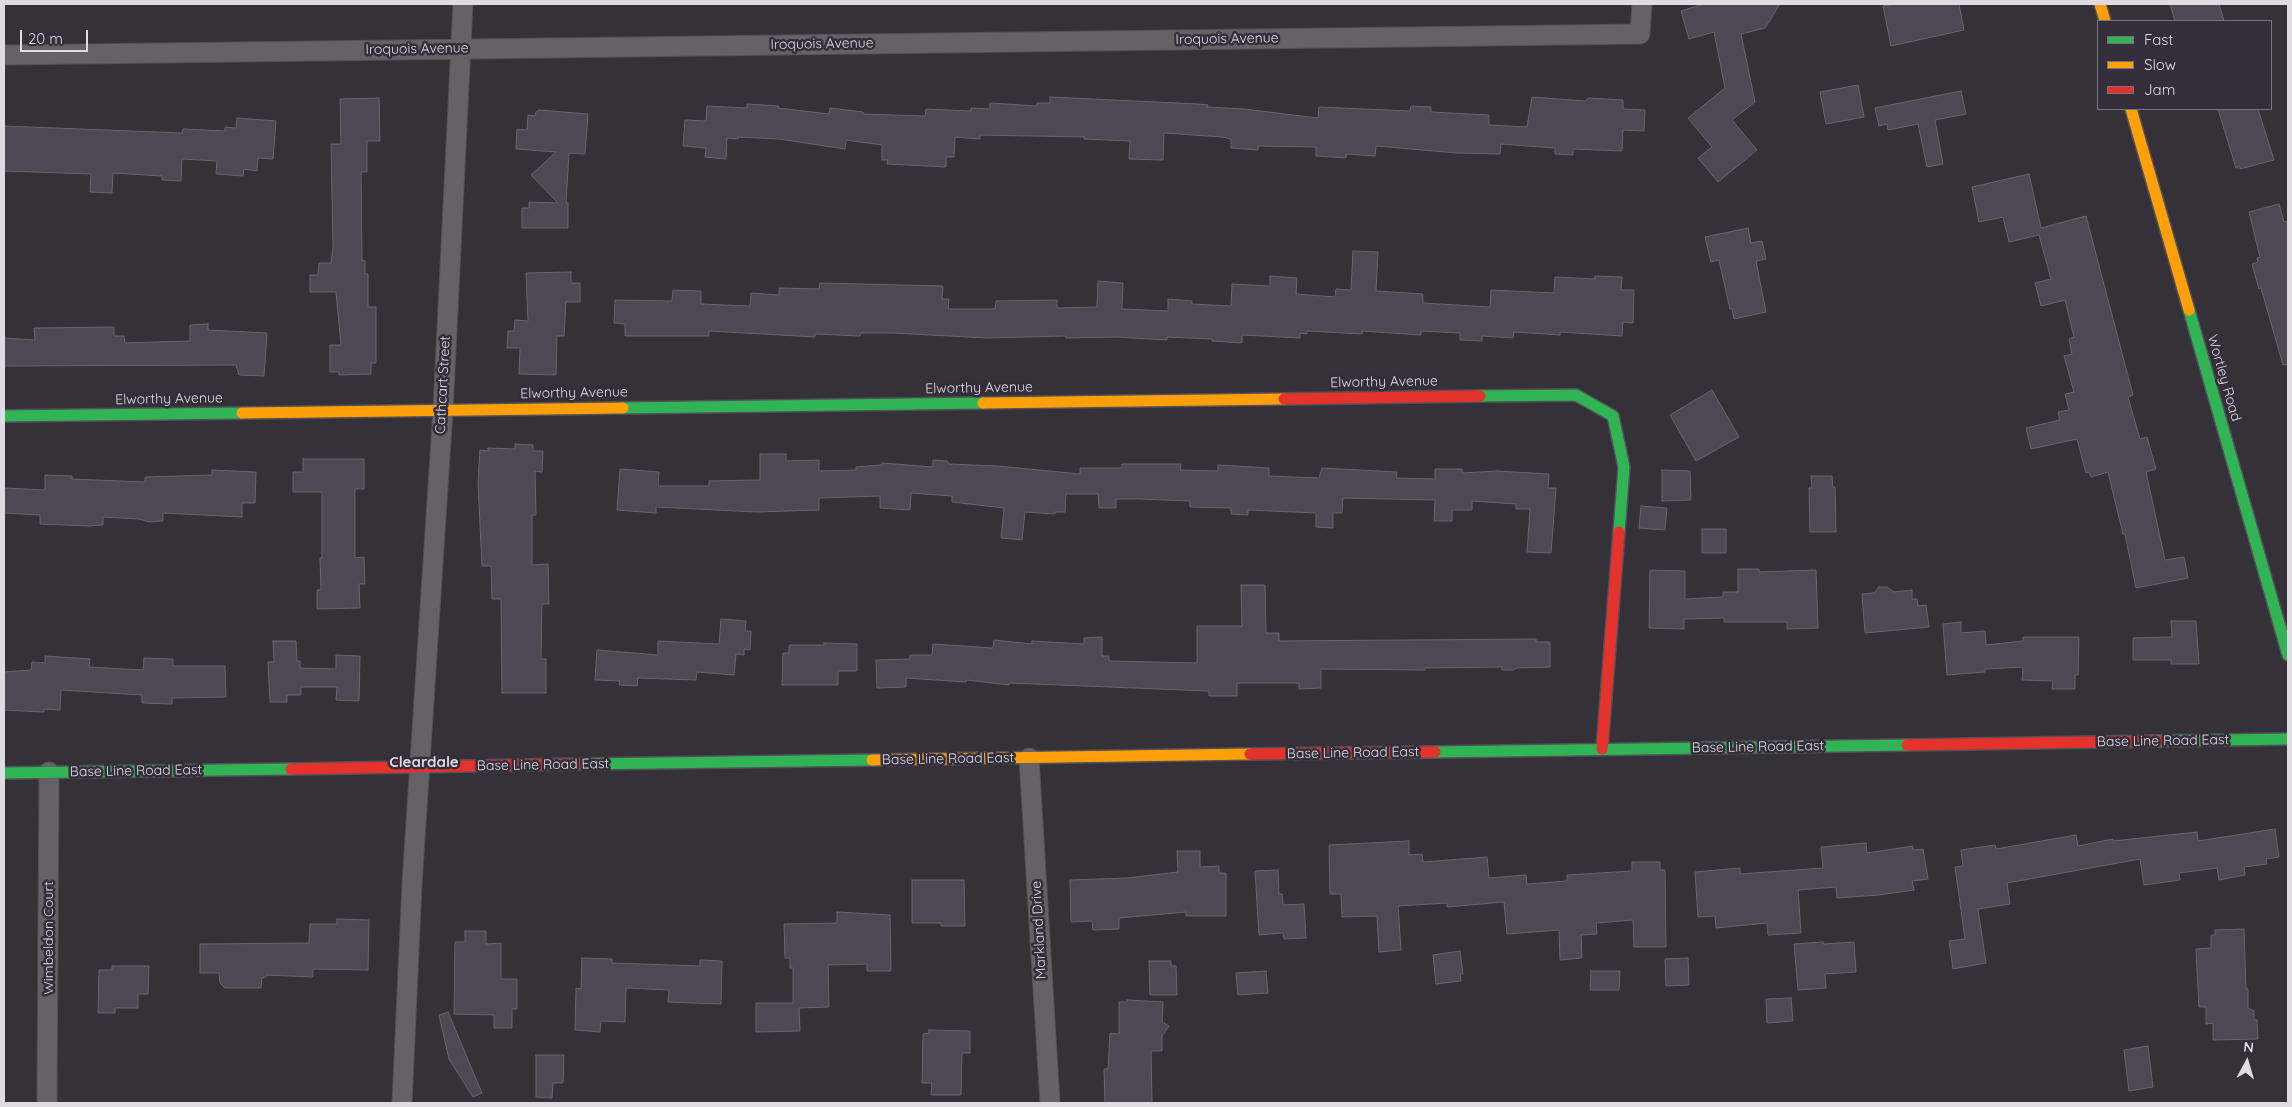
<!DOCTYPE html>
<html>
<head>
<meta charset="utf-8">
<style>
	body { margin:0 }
	#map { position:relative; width:2292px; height:1107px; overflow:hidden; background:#343138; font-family:Quicksand,sans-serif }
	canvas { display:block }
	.frame { position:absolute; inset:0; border:5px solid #dedbe3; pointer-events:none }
	.legend { position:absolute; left:2097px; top:20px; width:175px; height:90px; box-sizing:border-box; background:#342e3b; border:1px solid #78737e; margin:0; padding:6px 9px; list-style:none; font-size:15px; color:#dedbe3 }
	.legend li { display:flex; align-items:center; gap:10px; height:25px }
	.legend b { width:25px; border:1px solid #78737e }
	.north { position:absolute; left:2222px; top:1037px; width:50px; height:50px; -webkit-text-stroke:4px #342e3b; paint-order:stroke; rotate:6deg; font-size:14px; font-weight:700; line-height:20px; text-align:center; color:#dedbe3 }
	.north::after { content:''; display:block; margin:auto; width:18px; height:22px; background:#dedbe3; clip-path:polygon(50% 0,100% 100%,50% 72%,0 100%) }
	.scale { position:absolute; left:20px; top:30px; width:68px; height:22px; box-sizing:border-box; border:2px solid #dedbe3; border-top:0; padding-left:6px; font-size:15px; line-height:18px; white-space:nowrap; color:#dedbe3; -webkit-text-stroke:4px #342e3b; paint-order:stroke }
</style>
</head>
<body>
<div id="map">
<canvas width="2292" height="1107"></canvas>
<div class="frame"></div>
<ul class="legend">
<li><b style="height:6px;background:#30b455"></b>Fast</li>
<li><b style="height:6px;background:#ff9f0a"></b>Slow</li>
<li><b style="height:6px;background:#e5322d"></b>Jam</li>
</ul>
<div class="north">N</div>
<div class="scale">20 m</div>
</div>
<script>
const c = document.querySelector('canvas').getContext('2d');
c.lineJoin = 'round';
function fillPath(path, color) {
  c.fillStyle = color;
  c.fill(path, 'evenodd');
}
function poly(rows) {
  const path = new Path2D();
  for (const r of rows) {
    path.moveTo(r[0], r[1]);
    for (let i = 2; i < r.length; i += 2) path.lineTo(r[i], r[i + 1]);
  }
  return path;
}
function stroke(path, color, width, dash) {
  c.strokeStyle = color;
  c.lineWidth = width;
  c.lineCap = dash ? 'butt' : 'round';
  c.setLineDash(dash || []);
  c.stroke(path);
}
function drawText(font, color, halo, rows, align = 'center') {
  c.font = font + ' Quicksand,sans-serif';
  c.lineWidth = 5;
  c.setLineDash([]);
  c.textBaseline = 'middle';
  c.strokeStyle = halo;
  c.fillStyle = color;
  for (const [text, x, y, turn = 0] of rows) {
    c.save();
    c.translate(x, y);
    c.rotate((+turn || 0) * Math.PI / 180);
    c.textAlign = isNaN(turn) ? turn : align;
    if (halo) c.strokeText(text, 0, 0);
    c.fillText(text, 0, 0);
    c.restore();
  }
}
const building = poly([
	[1704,4,1780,4,1765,28,1741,34,1755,102,1732,120,1757,150,1718,182,1698,158,1712,147,1688,118,1725,88,1714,32,1689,39,1681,11,1704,4],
	[1895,4,1959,4,1964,30,1891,46,1883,6,1895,4],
	[2170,4,2219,4,2224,21,2175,21,2170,4],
	[1858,85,1864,117,1826,124,1820,92,1858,85],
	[1961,91,1966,114,1935,120,1943,164,1927,167,1918,124,1888,130,1887,124,1879,126,1875,108,1961,91],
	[1050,97,1198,104,1208,105,1207,107,1244,109,1318,118,1319,107,1410,111,1411,106,1431,107,1431,112,1489,115,1489,125,1527,127,1532,97,1585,101,1589,98,1623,100,1623,109,1645,110,1644,131,1623,130,1622,151,1573,149,1573,155,1555,154,1555,148,1501,144,1500,154,1457,153,1376,146,1375,156,1346,154,1346,158,1316,156,1316,147,1258,146,1258,150,1231,148,1231,139,1222,137,1164,133,1163,160,1129,159,1130,141,1084,139,1085,137,980,135,980,139,955,137,954,157,946,157,946,167,887,164,888,160,882,160,882,145,846,140,845,149,779,139,738,137,738,139,727,138,726,159,705,157,706,148,683,146,685,120,706,121,707,106,747,108,747,104,779,106,778,108,829,114,830,108,863,112,863,114,925,116,926,109,971,111,971,108,990,109,990,103,1037,106,1037,103,1050,103,1050,97],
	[379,98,380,141,367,141,367,172,361,172,362,260,365,261,365,274,368,274,368,307,376,307,376,363,371,363,371,374,339,375,339,372,330,372,330,345,341,345,336,292,310,292,310,275,318,275,319,263,331,263,333,247,331,144,341,144,340,99,379,98],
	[2218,109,2258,109,2274,160,2240,169,2240,166,2236,168,2218,109],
	[539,110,588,114,585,154,569,153,566,203,568,203,568,228,522,228,522,208,529,208,529,202,558,203,531,175,556,152,516,149,517,129,527,130,528,115,535,116,536,112,539,110],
	[237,118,276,121,273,159,258,158,257,171,244,169,243,176,216,174,217,161,182,159,181,181,162,180,162,176,113,173,112,193,90,192,91,174,4,171,4,126,182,133,183,129,225,131,225,127,236,128,237,118],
	[2029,174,2041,228,2086,216,2133,395,2128,397,2140,439,2147,437,2156,469,2146,472,2165,560,2184,557,2188,578,2136,588,2125,534,2123,534,2108,472,2091,477,2089,472,2086,473,2077,439,2031,449,2026,428,2060,420,2058,412,2069,410,2065,394,2074,392,2064,356,2072,354,2069,339,2074,337,2065,300,2041,306,2035,283,2051,279,2039,235,2009,242,2003,217,1979,222,1972,187,2029,174],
	[2279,204,2284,222,2288,221,2288,364,2283,365,2261,288,2259,289,2252,264,2258,262,2257,258,2260,257,2249,212,2279,204],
	[1748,228,1751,243,1762,241,1766,259,1756,261,1766,312,1734,319,1732,309,1730,309,1719,260,1711,262,1705,237,1748,228],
	[1353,251,1378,252,1376,291,1423,294,1423,303,1490,307,1491,290,1554,293,1555,277,1595,279,1595,276,1622,277,1621,290,1634,290,1633,323,1623,322,1622,336,1560,332,1560,335,1514,332,1513,338,1482,336,1482,341,1460,340,1460,333,1421,331,1421,335,1362,331,1362,334,1307,331,1307,334,1300,333,1300,338,1242,335,1242,343,1212,341,1212,339,1167,337,1167,340,1116,337,1066,338,1065,336,987,338,892,333,861,333,860,336,815,334,815,337,709,331,709,336,625,336,625,324,614,323,615,300,672,301,673,290,701,291,701,304,750,306,751,293,779,295,779,288,819,289,820,283,943,286,942,299,949,299,948,309,995,309,996,301,1057,300,1057,308,1097,307,1098,281,1123,283,1122,309,1168,311,1168,299,1192,301,1192,304,1231,306,1232,284,1270,286,1270,276,1297,278,1296,294,1335,297,1336,289,1351,290,1353,251],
	[571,272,571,283,580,283,580,302,566,302,564,336,557,336,556,375,519,374,520,348,507,348,508,331,514,331,515,320,528,321,526,273,571,272],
	[208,324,208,330,267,333,264,376,239,375,236,365,4,366,4,338,35,340,34,328,114,327,114,336,124,336,125,343,190,341,190,325,208,324],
	[1712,390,1739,437,1696,461,1670,415,1712,390],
	[515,444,533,445,533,451,543,451,542,472,535,471,536,515,532,515,532,565,548,564,549,604,542,604,541,659,546,659,546,693,502,693,501,599,492,599,491,566,482,566,478,482,480,450,488,451,488,448,515,449,515,444],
	[760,454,786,454,786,461,819,460,819,471,856,470,856,467,882,465,882,463,933,467,933,460,947,461,949,464,998,466,1080,474,1080,468,1122,468,1122,464,1181,464,1180,470,1218,471,1218,465,1269,468,1269,476,1319,478,1322,468,1397,472,1396,478,1435,479,1435,469,1462,469,1462,473,1497,471,1549,474,1548,488,1556,488,1551,553,1527,552,1530,509,1516,509,1516,504,1472,501,1472,510,1452,510,1452,521,1434,521,1435,500,1343,498,1342,513,1333,513,1333,528,1316,527,1316,513,1248,510,1248,515,1231,514,1231,508,1190,507,1190,501,1139,499,1116,499,1116,508,1099,508,1098,494,1066,494,1065,512,1055,512,1055,514,1025,512,1022,540,1001,538,1004,508,952,502,952,496,911,493,910,510,880,508,880,496,819,498,819,510,757,512,656,507,656,513,617,510,620,469,659,472,658,486,709,486,709,481,760,480,760,454],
	[303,459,364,459,364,489,355,489,355,558,364,557,365,584,359,584,360,608,317,609,317,590,321,590,320,558,322,558,322,492,293,492,293,472,303,472,303,459],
	[212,470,256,472,255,503,242,503,242,517,163,513,163,521,150,522,139,519,103,517,103,525,88,526,40,524,40,515,4,513,4,488,45,490,45,475,72,476,72,479,145,482,145,477,212,475,212,470],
	[1662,470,1690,471,1691,500,1662,501,1662,470],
	[1811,476,1832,476,1833,487,1835,487,1836,532,1810,532,1809,488,1812,488,1811,476],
	[1641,506,1667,508,1665,530,1639,528,1641,506],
	[1702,529,1726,529,1726,553,1702,553,1702,529],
	[1738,569,1759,569,1759,572,1816,570,1818,628,1787,629,1787,622,1724,622,1724,618,1684,619,1684,629,1649,628,1650,570,1685,571,1685,599,1723,597,1723,592,1738,592,1738,569],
	[1241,585,1265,585,1266,633,1279,633,1279,641,1536,639,1536,642,1550,642,1550,667,1517,668,1514,670,1502,670,1502,667,1425,668,1425,670,1321,669,1321,688,1299,689,1299,683,1237,683,1237,696,1209,696,1209,691,1009,683,1009,685,967,680,966,682,906,678,906,687,877,688,876,660,910,659,910,655,932,655,933,644,993,648,994,640,1032,644,1032,641,1084,644,1084,638,1102,637,1102,656,1109,656,1109,661,1197,663,1197,626,1242,626,1241,585],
	[1879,587,1887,587,1894,592,1912,590,1912,599,1917,599,1918,606,1926,605,1929,627,1865,633,1862,594,1874,593,1879,587],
	[721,619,746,621,745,631,751,631,750,650,744,649,744,655,736,654,734,675,697,672,696,680,638,678,637,686,619,685,620,681,595,680,597,650,658,655,658,641,719,644,721,619],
	[2171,621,2196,621,2199,664,2171,664,2171,660,2133,660,2133,638,2172,637,2171,621],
	[1961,622,1961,633,1985,631,1986,645,2023,641,2023,637,2079,637,2078,675,2075,675,2075,689,2052,689,2053,681,2022,680,2023,667,1985,669,1985,672,1947,675,1943,624,1961,622],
	[273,641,296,641,297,661,300,661,300,668,336,669,336,655,360,656,359,701,336,700,337,687,301,687,301,695,287,695,287,702,270,702,268,662,274,662,273,641],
	[824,643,857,644,857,671,838,671,838,685,782,685,783,653,789,653,789,645,824,645,824,643],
	[45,656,90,659,89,667,143,670,144,658,173,659,173,666,225,666,226,697,172,698,172,704,142,703,142,695,61,690,60,710,44,709,44,712,4,710,4,672,31,670,32,662,45,663,45,656],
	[2275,829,2279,857,2266,859,2267,864,2244,867,2245,875,2219,880,2217,868,2179,873,2180,880,2144,885,2140,859,2007,883,2010,904,1978,909,1986,963,1953,969,1949,941,1965,939,1955,867,1963,866,1961,850,1995,845,1996,849,2076,835,2078,846,2113,839,2113,841,2197,832,2198,841,2275,829],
	[1409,841,1409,855,1422,854,1423,862,1487,857,1489,878,1526,875,1527,884,1567,881,1567,875,1632,871,1632,862,1660,862,1660,870,1665,870,1666,947,1634,947,1633,920,1596,923,1597,934,1581,935,1582,958,1560,960,1559,930,1507,934,1504,902,1447,907,1447,903,1398,906,1401,950,1379,952,1377,916,1342,917,1341,894,1330,894,1329,845,1409,841],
	[1866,843,1867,853,1913,846,1913,850,1923,849,1928,879,1912,881,1914,890,1879,895,1837,898,1836,887,1798,890,1801,933,1768,935,1767,923,1716,928,1715,916,1698,917,1695,872,1740,868,1740,874,1823,868,1821,847,1866,843],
	[1177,851,1200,851,1200,867,1219,866,1219,873,1226,873,1226,916,1186,916,1186,912,1119,918,1119,929,1093,930,1092,921,1071,922,1070,880,1127,878,1178,872,1177,851],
	[1278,870,1279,894,1282,894,1283,905,1304,904,1306,938,1284,939,1283,933,1259,935,1255,871,1278,870],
	[912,880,964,880,965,926,941,926,941,923,912,923,912,880],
	[837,912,890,915,891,971,867,971,867,964,828,965,829,1007,799,1008,800,1031,756,1032,756,1003,793,1003,793,968,790,968,790,958,785,958,784,924,837,923,837,912],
	[337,919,369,920,368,970,313,969,313,977,266,975,266,977,262,978,261,988,225,988,220,983,219,973,200,973,200,944,309,943,310,924,337,924,337,919],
	[2244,929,2246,989,2248,989,2248,1008,2254,1011,2254,1020,2257,1020,2258,1039,2213,1040,2213,1023,2206,1024,2206,1007,2199,1007,2196,949,2211,948,2211,935,2215,935,2215,930,2244,929],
	[465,931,486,931,486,944,501,943,501,979,517,979,517,1009,512,1009,512,1028,494,1028,494,1015,454,1014,455,942,465,942,465,931],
	[1823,942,1823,944,1854,942,1856,972,1825,974,1826,988,1798,990,1794,944,1823,942],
	[1460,951,1463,974,1460,974,1461,981,1436,984,1433,955,1460,951],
	[582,958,612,959,612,963,700,966,700,960,722,961,721,1004,668,1002,669,990,626,988,625,1022,601,1021,600,1032,575,1030,576,988,581,989,582,958],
	[1688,958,1689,985,1666,986,1665,959,1688,958],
	[1149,961,1171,961,1171,966,1176,966,1177,995,1150,995,1149,961],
	[112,966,149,966,148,994,138,994,138,1008,115,1008,115,1013,98,1013,99,970,112,970,112,966],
	[1266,971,1268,993,1238,995,1236,973,1266,971],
	[1591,971,1620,971,1619,990,1590,990,1591,971],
	[1791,998,1793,1021,1767,1023,1766,999,1791,998],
	[1127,1000,1163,1002,1162,1022,1169,1026,1162,1036,1162,1051,1151,1051,1152,1103,1105,1103,1104,1069,1108,1069,1110,1033,1119,1034,1119,1002,1127,1002,1127,1000],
	[448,1012,482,1093,473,1097,449,1059,439,1015,448,1012],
	[929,1030,970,1031,970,1053,962,1053,961,1095,931,1095,932,1083,922,1083,923,1034,929,1033,929,1030],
	[2148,1046,2153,1087,2129,1091,2124,1050,2148,1046],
	[536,1055,564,1055,563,1083,553,1083,552,1098,536,1097,536,1055]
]);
fillPath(building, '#4e4854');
stroke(building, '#68656b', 1);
const street = poly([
	[4,55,1640,34,1642,4],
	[1029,758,1050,1103],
	[47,1103,49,772],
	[402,1103,412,884,443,410,463,4]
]);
const fast = poly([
	[2189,310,2288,655],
	[1480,396,1576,395,1613,416,1624,467,1619,532],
	[623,408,983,403],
	[4,416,242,413],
	[2158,741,2288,739],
	[1435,752,1907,745],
	[583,764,872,760],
	[4,773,291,769]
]);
const slow = poly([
	[2100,4,2105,21],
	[2131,109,2189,310],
	[983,403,1284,399],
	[242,413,623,408],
	[872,760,1250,754]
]);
const jam = poly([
	[1284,399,1480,396],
	[1907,745,2158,741],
	[1602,749,1619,532],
	[1250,754,1435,752],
	[291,769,583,764]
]);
stroke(street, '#535056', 21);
stroke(fast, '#535056', 14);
stroke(slow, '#535056', 14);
stroke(jam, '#535056', 14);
stroke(street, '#646267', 19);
stroke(fast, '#30b455', 11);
stroke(slow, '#ff9f0a', 11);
stroke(jam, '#e5322d', 11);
drawText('14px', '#dedbe3', '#342e3b', [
	["Iroquois Avenue",1227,39,-1],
	["Iroquois Avenue",822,44,-1],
	["Iroquois Avenue",417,49,-1],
	["Wortley Road",2224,378,74],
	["Elworthy Avenue",1384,382,-1],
	["Cathcart Street",443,385,-87],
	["Elworthy Avenue",979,388,-1],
	["Elworthy Avenue",574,393,-1],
	["Elworthy Avenue",169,399,-1],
	["Base Line Road East",2163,741,-1],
	["Base Line Road East",1758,747,-1],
	["Base Line Road East",1353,753,-1],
	["Base Line Road East",948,759,-1],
	["Base Line Road East",543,765,-1],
	["Base Line Road East",136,771,-1],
	["Markland Drive",1039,930,-93],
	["Wimbeldon Court",49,938,-90]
]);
drawText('bold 15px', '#dedbe3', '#342e3b', [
	["Cleardale",424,762]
]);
</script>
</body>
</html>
